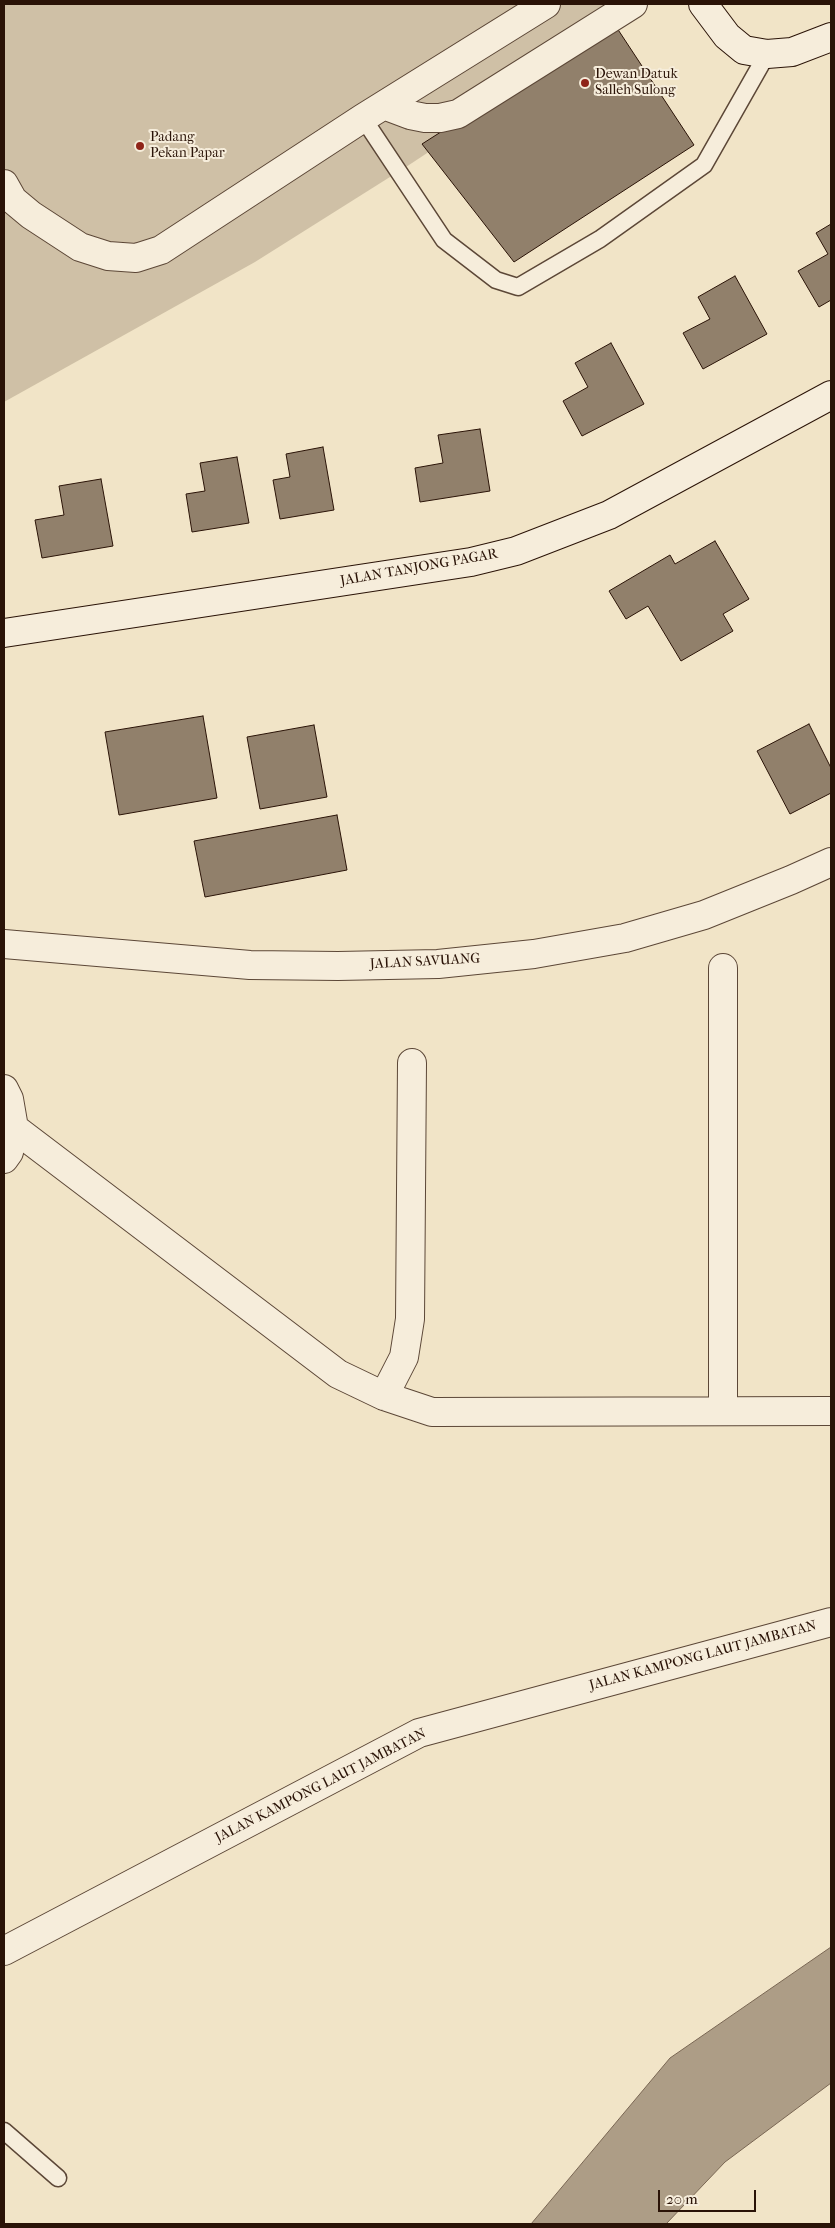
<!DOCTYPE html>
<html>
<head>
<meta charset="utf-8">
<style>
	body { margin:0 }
	#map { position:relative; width:835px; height:2228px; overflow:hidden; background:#f1e4c7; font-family:"IM FELL French Canon",serif }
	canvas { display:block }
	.frame { position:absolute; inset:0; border:5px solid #2a1307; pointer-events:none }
	.scale { position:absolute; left:658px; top:2190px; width:98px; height:22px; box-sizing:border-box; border:2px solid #2a1307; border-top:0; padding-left:6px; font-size:15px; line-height:18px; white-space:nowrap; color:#2a1307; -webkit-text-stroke:4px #f6eddb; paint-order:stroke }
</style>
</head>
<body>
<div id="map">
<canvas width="835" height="2228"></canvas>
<div class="frame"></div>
<div class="scale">20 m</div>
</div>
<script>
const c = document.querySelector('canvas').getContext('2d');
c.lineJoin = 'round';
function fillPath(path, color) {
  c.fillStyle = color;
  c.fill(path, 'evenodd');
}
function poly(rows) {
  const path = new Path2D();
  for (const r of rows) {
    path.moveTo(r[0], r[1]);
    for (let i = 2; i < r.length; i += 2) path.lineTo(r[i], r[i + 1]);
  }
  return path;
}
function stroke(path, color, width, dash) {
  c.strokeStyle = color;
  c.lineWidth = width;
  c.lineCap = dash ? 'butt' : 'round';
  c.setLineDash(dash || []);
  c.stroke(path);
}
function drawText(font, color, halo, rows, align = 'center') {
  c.font = font + ' "IM FELL French Canon",serif';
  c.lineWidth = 4;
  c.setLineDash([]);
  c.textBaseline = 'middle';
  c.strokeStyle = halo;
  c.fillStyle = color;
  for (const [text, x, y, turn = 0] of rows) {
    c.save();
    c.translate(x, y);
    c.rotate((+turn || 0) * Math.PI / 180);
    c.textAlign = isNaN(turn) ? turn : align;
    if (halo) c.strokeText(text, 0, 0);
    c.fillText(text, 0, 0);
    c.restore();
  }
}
fillPath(poly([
	[4,4,618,4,609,33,409,165,255,262,4,402]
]), '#cfc0a6');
const water = poly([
	[831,1947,831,2083,725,2162,666,2224,531,2224,670,2058,831,1947]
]);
fillPath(water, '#ad9d86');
stroke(water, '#796653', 1);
const building = poly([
	[613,22,694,145,514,262,422,144,613,22],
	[831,224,831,300,819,307,798,271,828,254,816,233,831,224],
	[735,276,767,334,703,369,683,333,710,319,698,297,735,276],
	[611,343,644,404,582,436,563,401,588,387,575,363,611,343],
	[480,429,490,491,420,502,415,468,443,463,438,435,480,429],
	[323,447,334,510,280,519,273,480,290,477,286,454,323,447],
	[237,457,249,523,192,532,186,494,205,491,200,463,237,457],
	[101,479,113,546,42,558,35,520,64,515,59,486,101,479],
	[715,541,749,599,723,614,733,631,681,661,648,606,626,619,609,591,670,555,675,564,715,541],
	[203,716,217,798,119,815,105,732,203,716],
	[809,724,831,768,831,793,790,814,757,751,809,724],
	[314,725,327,797,260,809,247,737,314,725],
	[337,815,347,870,205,897,194,841,337,815]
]);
fillPath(building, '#91806b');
stroke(building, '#2a1307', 1);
const lane = poly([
	[363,118,444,240,496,280,518,287,600,239,704,165,767,54],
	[4,2131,58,2178]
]);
const street = poly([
	[386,106,410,115,425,118,440,118,458,114,633,4],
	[4,184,13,200,31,215,80,247,108,256,136,258,161,250,363,118,546,4],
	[4,944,250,965,338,966,438,964,534,954,625,938,704,915,791,880,831,862],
	[4,1089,9,1099,14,1128,9,1152,4,1159],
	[14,1128,338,1374,384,1396,432,1412,831,1411],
	[384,1396,404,1357,410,1319,412,1063],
	[723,1410,723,968],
	[4,1951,419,1733,831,1622]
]);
const secondary = poly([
	[703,4,727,36,744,50,767,54,792,52,831,37],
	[4,633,471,562,516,551,609,515,831,395]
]);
stroke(lane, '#5c4737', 19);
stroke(street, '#5c4737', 30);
stroke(secondary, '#2a1307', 30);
stroke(lane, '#f6eddb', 16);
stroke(street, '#f6eddb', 28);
stroke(secondary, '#f6eddb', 28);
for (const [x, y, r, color] of [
	[585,83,5,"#8f2418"],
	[140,146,5,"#8f2418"]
]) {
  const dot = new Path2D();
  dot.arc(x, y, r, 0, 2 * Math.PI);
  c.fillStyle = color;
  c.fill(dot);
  stroke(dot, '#f6eddb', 2);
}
drawText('14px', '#2a1307', '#f6eddb', [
	["Dewan Datuk",595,75],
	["Salleh Sulong",595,91],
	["Padang",150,138],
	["Pekan Papar",150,154]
], 'left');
drawText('14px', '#2a1307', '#f6eddb', [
	["JALAN TANJONG PAGAR",419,568,-10],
	["JALAN SAVUANG",425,962,-3],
	["JALAN KAMPONG LAUT JAMBATAN",703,1656,-15],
	["JALAN KAMPONG LAUT JAMBATAN",321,1786,-27]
]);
</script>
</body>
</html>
